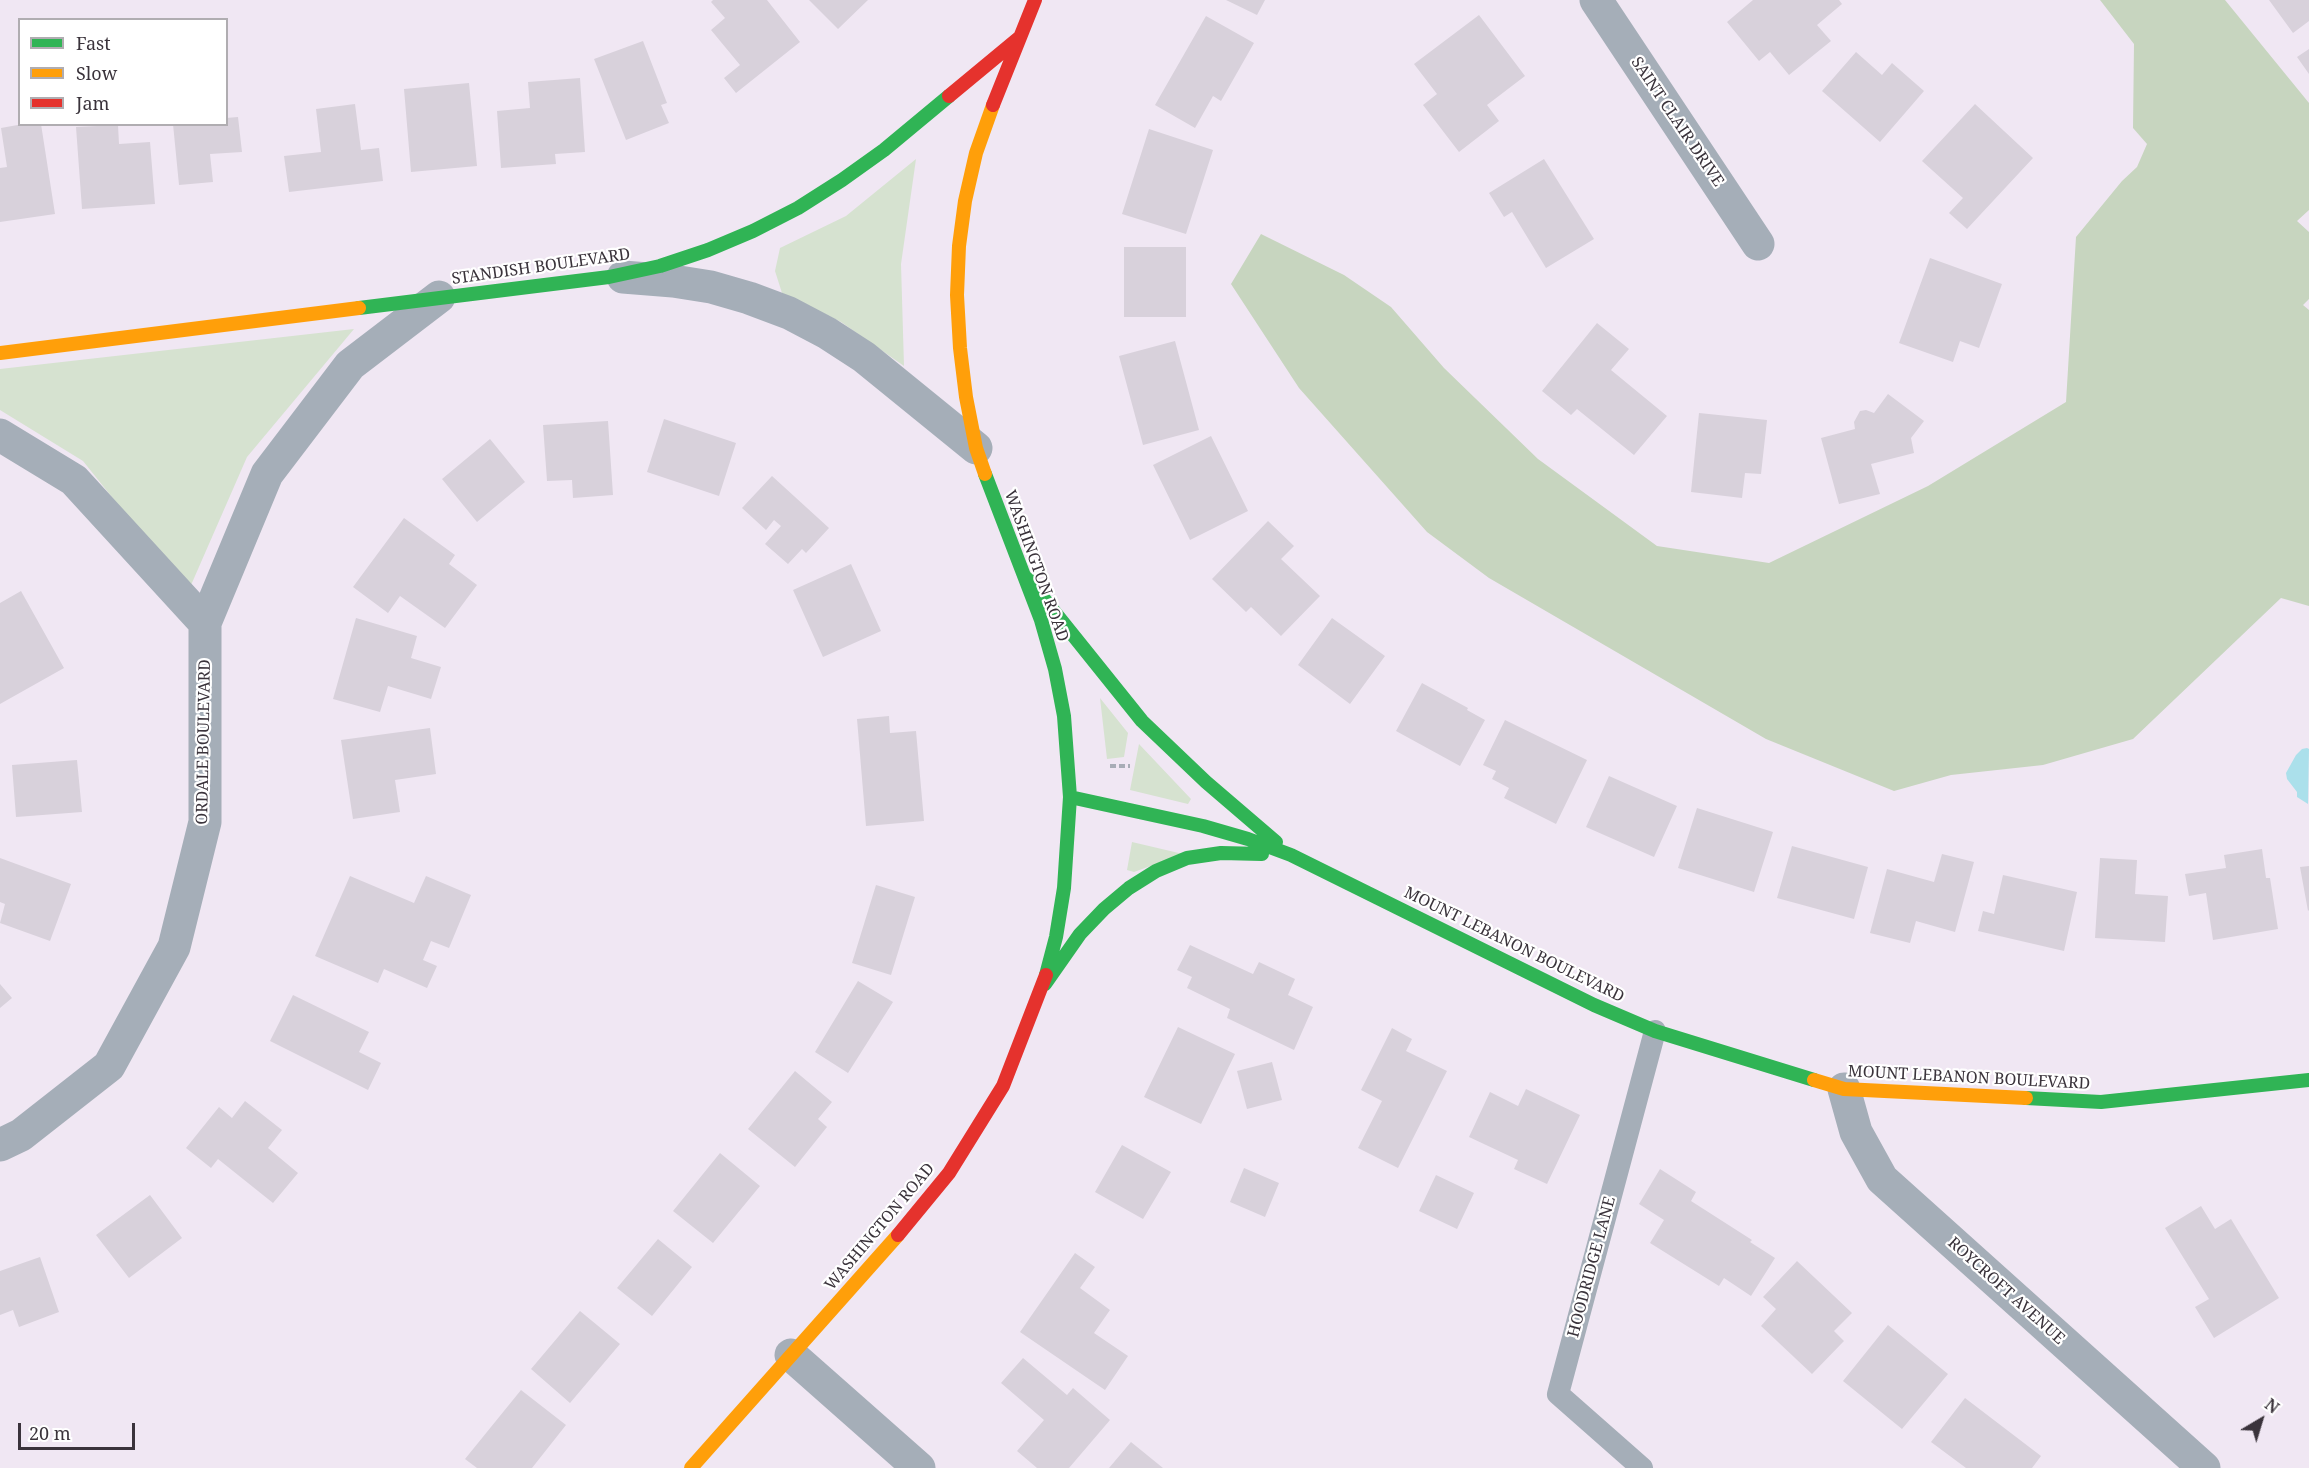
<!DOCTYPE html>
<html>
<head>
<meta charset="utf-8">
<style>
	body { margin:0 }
	#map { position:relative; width:2309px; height:1468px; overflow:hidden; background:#f0e7f3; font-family:"Noto Serif",serif }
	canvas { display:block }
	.legend { position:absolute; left:18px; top:18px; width:210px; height:108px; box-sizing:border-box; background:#fff; border:2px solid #b0adb1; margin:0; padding:8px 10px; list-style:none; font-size:18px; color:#3a333b }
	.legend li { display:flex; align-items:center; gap:12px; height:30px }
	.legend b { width:30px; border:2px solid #b0adb1 }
	.north { position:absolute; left:2231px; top:1390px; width:60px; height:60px; -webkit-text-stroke:4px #fff; paint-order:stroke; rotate:38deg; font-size:16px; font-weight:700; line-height:24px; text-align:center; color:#3a333b }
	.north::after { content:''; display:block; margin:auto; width:21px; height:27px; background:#3a333b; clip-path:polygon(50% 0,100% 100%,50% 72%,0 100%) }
	.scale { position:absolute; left:18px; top:1423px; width:117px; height:27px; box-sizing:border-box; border:3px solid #3a333b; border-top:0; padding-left:8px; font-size:18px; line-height:21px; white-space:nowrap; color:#3a333b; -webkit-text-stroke:4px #fff; paint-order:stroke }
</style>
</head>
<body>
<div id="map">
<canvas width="2309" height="1468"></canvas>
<ul class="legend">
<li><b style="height:8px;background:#30b455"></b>Fast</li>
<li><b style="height:8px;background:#ff9f0a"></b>Slow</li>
<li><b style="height:8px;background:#e5322d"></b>Jam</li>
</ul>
<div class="north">N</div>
<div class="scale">20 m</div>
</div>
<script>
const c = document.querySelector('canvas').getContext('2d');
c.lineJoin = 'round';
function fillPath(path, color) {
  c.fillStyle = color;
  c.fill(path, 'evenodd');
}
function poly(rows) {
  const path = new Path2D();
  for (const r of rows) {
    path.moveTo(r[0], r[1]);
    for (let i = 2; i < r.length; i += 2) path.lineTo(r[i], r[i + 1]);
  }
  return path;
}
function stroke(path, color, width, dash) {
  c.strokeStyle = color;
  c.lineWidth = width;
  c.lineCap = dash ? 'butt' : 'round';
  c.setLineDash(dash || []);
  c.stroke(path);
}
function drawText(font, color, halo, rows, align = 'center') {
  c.font = font + ' "Noto Serif",serif';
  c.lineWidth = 4.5;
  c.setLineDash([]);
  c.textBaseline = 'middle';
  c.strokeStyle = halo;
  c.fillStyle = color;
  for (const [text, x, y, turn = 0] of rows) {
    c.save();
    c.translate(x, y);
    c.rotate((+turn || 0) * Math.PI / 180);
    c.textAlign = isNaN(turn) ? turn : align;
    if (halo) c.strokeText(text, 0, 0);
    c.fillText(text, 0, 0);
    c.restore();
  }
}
fillPath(poly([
	[916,159,901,264,904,366,841,322,782,293,775,271,780,248,846,216],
	[354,329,247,457,188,592,83,461,0,410,0,369],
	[1100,698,1128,733,1124,757,1107,759],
	[1139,744,1191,799,1188,804,1130,790],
	[1132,842,1183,854,1134,872,1127,870]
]), '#d6e2d0');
fillPath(poly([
	[2100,0,2225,0,2309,103,2309,210,2297,221,2309,232,2309,299,2303,305,2309,310,2309,606,2281,598,2133,739,2043,765,1951,775,1894,791,1766,739,1489,578,1427,532,1299,388,1231,284,1261,234,1344,275,1391,307,1444,368,1538,459,1657,546,1769,563,1928,486,2066,402,2076,237,2122,181,2137,167,2147,144,2133,128,2134,44]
]), '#c7d5bf');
fillPath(poly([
	[2307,748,2309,749,2308,804,2297,797,2297,792,2287,779,2286,773,2296,755,2302,749]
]), '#abe0eb');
fillPath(poly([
	[713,0,767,0,800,42,736,93,724,78,740,65,711,30,725,18,711,2],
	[809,0,868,0,838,29],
	[1226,0,1265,0,1257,15],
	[1753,0,1839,0,1842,4,1817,25,1831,41,1789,75,1770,52,1759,61,1727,22],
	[2269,0,2309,0,2309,21,2293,33],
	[1479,15,1525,76,1487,105,1499,121,1459,152,1423,105,1437,94,1414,64],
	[1206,16,1254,43,1221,101,1213,96,1195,128,1155,105],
	[643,41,667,103,661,105,669,123,626,140,594,59],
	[2309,49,2309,74,2297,57],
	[1856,52,1882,75,1892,63,1924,91,1880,142,1822,91],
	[580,78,585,152,555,154,556,164,501,168,497,111,530,108,528,82],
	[469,83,477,166,411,172,404,89],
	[355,104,361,150,379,148,383,181,289,192,284,156,321,152,316,109],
	[1975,104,2033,158,1967,229,1949,213,1963,198,1922,161],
	[238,117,242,152,210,154,213,182,179,185,173,124,226,124,226,118],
	[23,124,41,124,55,214,0,222,0,168,7,167,1,128],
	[118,125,119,144,150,142,155,204,82,209,76,127],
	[1149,129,1213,150,1186,234,1122,214],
	[1544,159,1594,239,1546,268,1512,212,1504,217,1489,193],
	[1124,247,1186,247,1186,317,1124,317],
	[1930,258,2002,284,1979,348,1960,341,1953,362,1899,343],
	[1597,323,1629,349,1611,370,1667,416,1634,455,1577,409,1571,415,1542,391],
	[1175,341,1199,430,1143,445,1119,356],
	[1888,394,1924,421,1911,438,1914,453,1871,464,1880,494,1839,504,1821,438,1855,429,1854,422,1860,411,1866,410,1874,413],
	[1699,413,1767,420,1761,474,1745,473,1742,498,1691,492],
	[664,419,736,443,719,496,647,472],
	[608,421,613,495,573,498,572,480,547,481,543,425],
	[1211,436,1248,511,1190,540,1153,465],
	[490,439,525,482,477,522,442,479],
	[772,476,829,528,806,553,802,549,788,564,765,544,781,526,774,520,766,530,742,508],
	[404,518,455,555,449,564,477,585,445,628,400,596,388,613,353,587],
	[1268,521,1294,546,1281,559,1320,596,1281,636,1251,607,1246,612,1212,579],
	[851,564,881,631,823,657,793,590],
	[21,591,64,668,0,704,0,603],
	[356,618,417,636,411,658,441,667,431,699,388,686,380,712,333,699],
	[1332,618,1385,656,1350,704,1298,665],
	[1422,683,1468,708,1467,710,1485,720,1460,766,1396,731],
	[889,716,890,733,916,731,924,821,866,826,857,719],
	[1505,720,1587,760,1556,824,1504,798,1509,788,1492,779,1496,771,1483,765],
	[430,728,436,774,395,780,400,812,353,819,341,740],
	[77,760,82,812,16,817,12,765],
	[1609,776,1677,806,1654,857,1586,827],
	[1697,808,1773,832,1754,892,1678,868],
	[1792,846,1868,867,1854,919,1777,898],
	[2262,849,2266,878,2270,878,2278,929,2213,940,2206,893,2189,896,2185,874,2226,868,2224,855],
	[1942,854,1974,862,1955,932,1916,921,1910,943,1870,933,1887,869,1934,882],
	[0,858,71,884,50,941,0,923,5,904,0,902],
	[2100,858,2137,860,2135,894,2168,896,2165,942,2095,938],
	[2309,866,2309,910,2308,911,2300,867],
	[2003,875,2077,892,2064,951,1978,931,1983,911,1994,914],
	[350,876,414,903,426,876,471,895,449,948,431,941,423,960,437,966,427,988,384,969,378,983,315,956],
	[876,885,915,897,891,975,852,963],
	[1190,945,1253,974,1259,962,1295,979,1288,995,1313,1007,1294,1050,1227,1018,1230,1009,1187,988,1192,977,1177,970],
	[858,981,893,1002,848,1073,815,1052],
	[0,984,12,998,0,1008],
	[293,995,369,1032,359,1052,381,1063,368,1090,270,1041],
	[1178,1027,1235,1054,1201,1124,1144,1097],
	[1392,1028,1412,1039,1406,1051,1447,1071,1398,1168,1358,1148,1382,1101,1361,1090],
	[1272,1062,1282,1100,1247,1109,1237,1071],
	[795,1071,832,1102,818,1119,827,1127,795,1167,748,1129],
	[1526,1089,1580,1115,1547,1184,1514,1169,1518,1160,1469,1137,1490,1092,1518,1106],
	[245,1101,282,1130,268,1148,298,1173,273,1203,218,1159,211,1168,186,1148,219,1107,232,1118],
	[1122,1145,1171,1172,1143,1219,1095,1192],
	[720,1153,760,1186,713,1243,673,1211],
	[1244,1168,1279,1183,1265,1217,1230,1202],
	[1660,1169,1696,1192,1691,1201,1752,1240,1750,1242,1775,1258,1751,1296,1724,1278,1719,1286,1650,1243,1664,1220,1639,1204],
	[1436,1175,1474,1193,1457,1229,1419,1211],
	[150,1195,182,1238,129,1278,96,1235],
	[2201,1206,2215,1229,2231,1219,2279,1298,2214,1338,2195,1307,2209,1299,2165,1228],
	[658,1239,692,1267,652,1316,617,1288],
	[1075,1253,1095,1267,1080,1288,1110,1310,1094,1333,1128,1356,1105,1390,1020,1332],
	[40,1257,59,1312,19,1327,13,1310,0,1315,0,1271],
	[1797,1261,1852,1313,1834,1331,1844,1341,1812,1374,1761,1326,1776,1309,1763,1297],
	[580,1311,620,1344,570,1403,531,1369],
	[1888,1325,1948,1374,1902,1429,1843,1381],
	[1023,1358,1067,1395,1073,1388,1110,1420,1069,1468,1037,1468,1017,1451,1044,1420,1001,1383],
	[521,1390,566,1425,532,1468,477,1468,465,1459],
	[1965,1398,2041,1456,2032,1468,1966,1468,1931,1442],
	[1131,1442,1163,1468,1109,1468]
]), '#d8d1db');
stroke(poly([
	[1110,766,1130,766]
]), '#a8adb6', 4, [6, 3]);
stroke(poly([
	[1642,1468,1558,1394,1655,1031]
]), '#a5aeb8', 22);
stroke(poly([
	[1596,0,1758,244],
	[623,277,673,281,711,287,749,298,789,313,827,333,864,357,976,448],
	[0,435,74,480,205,623],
	[1844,1089,1856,1132,1882,1179,2204,1468],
	[0,1145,21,1135,109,1066,174,947,205,822,205,623,267,474,350,365,439,297],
	[791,1355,919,1468]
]), '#a5aeb8', 33);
stroke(poly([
	[359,308,609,277,660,266,708,250,753,231,798,208,842,180,884,150,949,96],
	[985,474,1041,620,1055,669,1064,716,1070,797,1064,888,1056,937,1046,975],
	[1028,579,1142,721,1206,782,1276,842],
	[1070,797,1203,826,1248,839,1291,855,1594,1005,1655,1031,1814,1080],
	[1045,984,1080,934,1104,909,1129,888,1156,871,1187,858,1221,853,1262,854],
	[2026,1098,2101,1102,2309,1080]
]), '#30b455', 14);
stroke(poly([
	[0,353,359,308],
	[985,474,976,448,966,397,960,348,957,295,959,246,965,201,976,153,993,105],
	[1814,1080,1844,1089,2026,1098],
	[691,1468,898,1235]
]), '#ff9f0a', 14);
stroke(poly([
	[949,96,1019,38],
	[993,105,1035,0],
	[898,1235,949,1173,1003,1086,1046,975]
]), '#e5322d', 14);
drawText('16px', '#3a333b', '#fff', [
	["SAINT CLAIR DRIVE",1677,122,56],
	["STANDISH BOULEVARD",541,267,-8],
	["WASHINGTON ROAD",1036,566,70],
	["ORDALE BOULEVARD",204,742,-89],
	["MOUNT LEBANON BOULEVARD",1514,945,26],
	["MOUNT LEBANON BOULEVARD",1969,1078,3],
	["WASHINGTON ROAD",880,1227,-50],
	["HOODRIDGE LANE",1592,1267,-75],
	["ROYCROFT AVENUE",2006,1291,42]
]);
</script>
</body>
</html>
